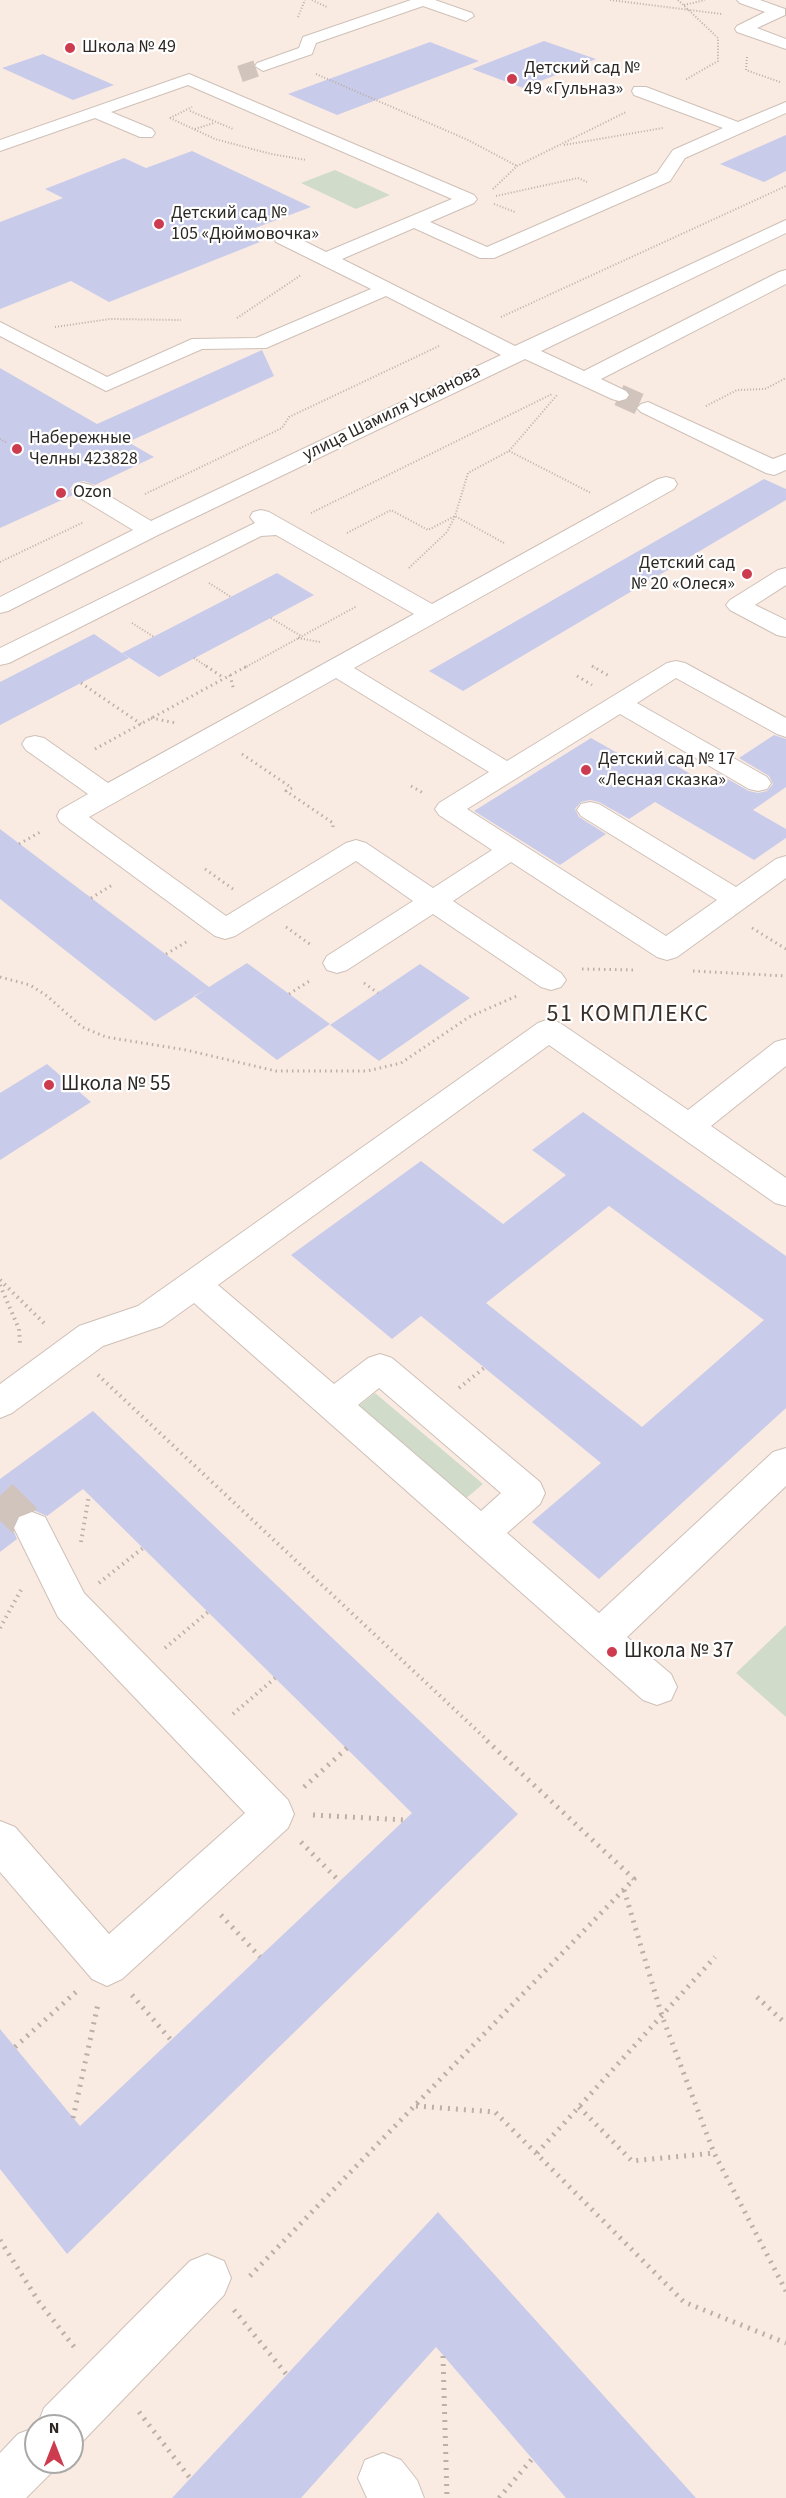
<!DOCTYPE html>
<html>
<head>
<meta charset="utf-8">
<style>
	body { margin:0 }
	#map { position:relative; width:786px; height:2498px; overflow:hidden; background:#faebe2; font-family:"Source Sans 3",sans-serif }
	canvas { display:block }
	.north { position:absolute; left:24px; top:2414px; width:60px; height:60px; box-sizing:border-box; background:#fff; border:2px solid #aba9a7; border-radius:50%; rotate:0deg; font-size:16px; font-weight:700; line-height:24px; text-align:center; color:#2c2724 }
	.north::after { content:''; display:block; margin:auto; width:21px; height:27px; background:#cd3c4e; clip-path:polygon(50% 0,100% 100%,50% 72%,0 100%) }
</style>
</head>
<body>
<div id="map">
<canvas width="786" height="2498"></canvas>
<div class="north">N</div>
</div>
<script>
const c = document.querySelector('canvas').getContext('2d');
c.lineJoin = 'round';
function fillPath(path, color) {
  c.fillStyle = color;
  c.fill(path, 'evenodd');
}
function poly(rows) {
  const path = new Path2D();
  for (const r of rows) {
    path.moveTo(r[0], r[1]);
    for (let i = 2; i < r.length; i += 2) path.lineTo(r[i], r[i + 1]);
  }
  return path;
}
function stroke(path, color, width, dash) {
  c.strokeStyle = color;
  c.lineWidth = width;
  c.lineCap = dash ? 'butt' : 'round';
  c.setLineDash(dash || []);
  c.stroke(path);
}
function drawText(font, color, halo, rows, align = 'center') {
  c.font = font + ' "Source Sans 3",sans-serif';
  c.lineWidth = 4.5;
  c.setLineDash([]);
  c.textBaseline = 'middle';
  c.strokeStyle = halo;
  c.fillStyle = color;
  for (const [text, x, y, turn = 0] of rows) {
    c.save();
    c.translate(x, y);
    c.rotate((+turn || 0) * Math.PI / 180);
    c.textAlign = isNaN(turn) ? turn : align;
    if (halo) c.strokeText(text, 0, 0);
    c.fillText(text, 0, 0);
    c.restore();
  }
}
fillPath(poly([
	[335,170,390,195,356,209,301,183],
	[375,1393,483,1484,464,1500,356,1408],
	[786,1625,786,1717,736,1673]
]), '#d0dcc9');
fillPath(poly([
	[544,41,596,59,523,88,472,69],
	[430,42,479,61,337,115,288,94],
	[43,54,114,85,73,100,2,68],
	[786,135,786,171,764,182,720,164],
	[192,151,311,207,242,233,260,242,109,302,71,281,0,309,0,222,63,198,45,189,124,158,146,168],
	[262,350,274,376,128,442,154,457,95,485,84,481,74,483,70,489,73,495,0,528,0,368,97,424],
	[764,479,786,489,786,500,463,691,429,671],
	[277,573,314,595,159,677,122,653],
	[94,634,129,658,0,725,0,682],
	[774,735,786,739,786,787,753,810,786,829,786,838,754,860,655,802,629,819,599,802,590,800,581,802,575,809,579,817,606,834,560,865,474,811,591,738,635,763,653,752,704,782,717,773,749,791,758,793,767,791,773,784,769,776,739,758],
	[0,829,209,987,247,963,330,1024,277,1060,194,996,208,988,155,1021,0,899],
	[420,964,470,998,379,1061,330,1025],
	[47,1064,91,1102,0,1160,0,1093],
	[583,1112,786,1256,786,1408,599,1579,532,1522,601,1463,421,1316,392,1339,291,1255,421,1161,503,1224,566,1175,532,1150],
	[609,1206,764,1320,642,1427,486,1303],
	[93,1411,518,1814,67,2254,0,2169,0,2029,80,2126,412,1813,83,1489,47,1516,33,1510,18,1515,12,1527,17,1539,0,1552,0,1479],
	[438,2212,696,2498,566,2498,436,2347,301,2498,172,2498]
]), '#c9cbea');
stroke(poly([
	[240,74,263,66]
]), '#d1c4bc', 17, [17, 9]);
stroke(poly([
	[619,395,648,408]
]), '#d1c4bc', 22, [22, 11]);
stroke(poly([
	[0,1496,32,1528]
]), '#d1c4bc', 35, [35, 18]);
const minor = poly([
	[411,0,435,0,472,13,474,16,466,21,423,6,316,43,312,54,263,71,255,66,257,63,299,48,303,37,411,0],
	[737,0,760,0,785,9,785,15,757,28,786,39,786,49,737,32,735,29,737,26,765,12,740,3,737,0],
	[189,74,474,195,477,199,474,203,430,222,487,247,657,173,673,150,723,128,634,95,632,91,634,87,646,87,738,122,786,102,786,113,685,158,670,181,494,258,480,258,414,228,342,259,515,346,786,220,786,233,541,351,584,371,779,272,786,270,786,284,601,379,626,391,629,395,626,399,619,401,612,399,525,359,158,535,8,611,0,613,0,597,133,530,75,495,72,490,75,485,83,483,91,485,151,521,501,355,386,296,266,348,202,349,106,391,0,336,0,322,107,377,192,339,256,338,371,289,276,242,274,238,276,234,290,234,326,252,452,199,188,85,111,112,152,129,155,133,152,137,140,137,95,118,0,151,0,140,189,74],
	[648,402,773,459,786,454,786,470,774,475,766,473,641,412,637,408,641,404,648,402],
	[666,477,674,479,677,484,674,489,354,668,507,761,667,663,676,661,685,663,786,718,786,737,777,734,676,678,637,703,767,777,771,783,767,789,758,791,749,789,620,714,467,809,666,936,717,900,581,816,577,810,581,804,590,802,599,804,736,887,776,859,786,856,786,878,677,957,667,960,657,957,511,862,453,901,561,973,566,980,561,987,551,990,541,987,433,914,347,970,337,973,327,970,323,963,327,956,413,901,356,861,235,936,225,939,215,936,60,822,57,816,60,810,88,794,26,750,22,744,26,738,35,736,44,738,108,783,414,614,276,535,261,536,9,663,0,665,0,648,255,523,250,517,253,512,261,510,269,512,432,604,658,479,666,477],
	[336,678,489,772,439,803,435,809,439,815,492,850,433,888,366,843,356,840,346,843,226,916,89,817,336,678],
	[786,568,786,585,755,605,786,620,786,637,777,635,730,610,726,605,730,600,778,570,786,568],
	[549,1019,560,1023,688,1110,775,1042,786,1039,786,1066,711,1126,786,1178,786,1206,775,1203,549,1045,218,1285,334,1384,368,1358,380,1354,392,1358,540,1482,545,1493,540,1504,507,1533,599,1613,773,1452,786,1448,786,1486,627,1637,671,1674,677,1687,671,1700,657,1705,643,1700,194,1303,162,1326,103,1346,12,1413,0,1418,0,1384,79,1326,138,1306,538,1023,549,1019],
	[379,1388,501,1493,481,1511,358,1405,379,1388],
	[32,1512,45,1517,84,1593,288,1800,294,1814,288,1828,122,1979,107,1986,92,1979,0,1872,0,1821,15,1827,109,1934,245,1813,58,1617,14,1528,19,1517,32,1512],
	[207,2254,224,2261,231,2278,224,2295,80,2444,72,2447,72,2426,37,2426,44,2408,190,2261,207,2254],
	[36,2427,36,2462,57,2462,54,2470,26,2498,0,2498,0,2453,18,2434,36,2427],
	[383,2453,401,2460,417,2480,424,2498,367,2498,358,2478,365,2460,383,2453]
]);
stroke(minor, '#cec0b7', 2);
stroke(poly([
	[312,0,327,7],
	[610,0,722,14],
	[678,0,718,38,718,61,685,80],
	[684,5,705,0],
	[298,17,305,0],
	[747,57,746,70,780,82],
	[316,74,468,140,517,166],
	[190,111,233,129],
	[170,118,215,139,271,154,306,160],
	[170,118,192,107],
	[195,129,214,123],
	[564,145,663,128],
	[493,189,517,166,626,112],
	[496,196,578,178,587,182],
	[494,204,515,212],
	[501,317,786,186],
	[237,318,301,275],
	[55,327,110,319,181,320],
	[706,406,737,390,765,389,786,378],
	[0,439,7,443],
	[509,451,591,493],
	[145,494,282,428,289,417,439,346],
	[311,513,552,394],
	[347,533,391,510,428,530,455,516,504,543],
	[0,562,84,522],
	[409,568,447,532,455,516,468,473,509,451,557,395],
	[209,583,231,597],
	[271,618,301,636],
	[132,623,154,637],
	[298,638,320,642],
	[194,658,209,668],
	[592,666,595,668],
	[244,668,357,606]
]), '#bbafa8', 2, [1, 2]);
stroke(poly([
	[206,666,224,678],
	[592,666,609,676],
	[230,675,234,691],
	[577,676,592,685],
	[81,683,141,724],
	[151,718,176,723],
	[95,749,247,666],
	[242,754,292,788,286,791,333,823,333,827],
	[411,786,423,793],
	[19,844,42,831],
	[205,869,233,889],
	[91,898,114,884],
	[286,927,311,945],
	[752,928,786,949],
	[166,954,188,941],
	[582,969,637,970],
	[693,971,786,976],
	[0,977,30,985,47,996,82,1027,106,1037,186,1050,276,1071,367,1071,401,1063,469,1017,519,995],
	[364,983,378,993],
	[289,994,311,980]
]), '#bbafa8', 3, [1.5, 4]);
stroke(poly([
	[0,1280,47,1326],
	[0,1285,19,1329,20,1344],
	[98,1375,486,1739],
	[459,1388,484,1368],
	[81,1542,89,1495],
	[99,1583,143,1548],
	[0,1628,21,1590],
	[165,1648,208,1612],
	[233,1714,275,1678]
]), '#bbafa8', 4, [1.5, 4.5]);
stroke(poly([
	[304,1787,347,1748],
	[313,1815,405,1820],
	[301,1842,340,1882],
	[624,1890,662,2016,714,2153,786,2291],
	[221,1915,260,1957],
	[132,1995,171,2040],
	[757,1997,786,2024],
	[15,2047,77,1991],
	[416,2106,495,2112,684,2302,786,2343],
	[579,2107,632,2161,714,2153],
	[73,2118,98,2004],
	[537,2153,715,1957],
	[0,2240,39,2302,75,2348],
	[250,2276,634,1879,484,1738],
	[234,2310,287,2375],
	[443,2356,447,2498],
	[139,2412,190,2478],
	[499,2498,532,2459]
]), '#bbafa8', 5, [2, 6]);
fillPath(minor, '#fff');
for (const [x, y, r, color] of [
	[70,48,6,"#cd3c4e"],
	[512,79,6,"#cd3c4e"],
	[159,224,6,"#cd3c4e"],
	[17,449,6,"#cd3c4e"],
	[61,493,6,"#cd3c4e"],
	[747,574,6,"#cd3c4e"],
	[586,770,6,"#cd3c4e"],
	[49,1085,6,"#cd3c4e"],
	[612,1652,6,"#cd3c4e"]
]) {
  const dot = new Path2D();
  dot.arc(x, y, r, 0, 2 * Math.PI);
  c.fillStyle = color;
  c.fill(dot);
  stroke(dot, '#fff', 2);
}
drawText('18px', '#2c2724', '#fff', [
	["Школа № 49",82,48],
	["Детский сад №",524,69],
	["49 «Гульназ»",524,90],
	["Детский сад №",171,214],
	["105 «Дюймовочка»",171,235],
	["Набережные",29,439],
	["Челны 423828",29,460],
	["Ozon",73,493],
	["Детский сад",735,564,"right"],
	["№ 20 «Олеся»",735,585,"right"],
	["Детский сад № 17",598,760],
	["«Лесная сказка»",598,781]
], 'left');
drawText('18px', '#2c2724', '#fff', [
	["улица Шамиля Усманова",392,414,-26]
]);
drawText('21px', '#2c2724', '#fff', [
	["Школа № 55",61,1085],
	["Школа № 37",624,1652]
], 'left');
c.letterSpacing = '1.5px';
drawText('24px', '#3a2f28', '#fff', [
	["51 КОМПЛЕКС",628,1016]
]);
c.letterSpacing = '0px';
</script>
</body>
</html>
